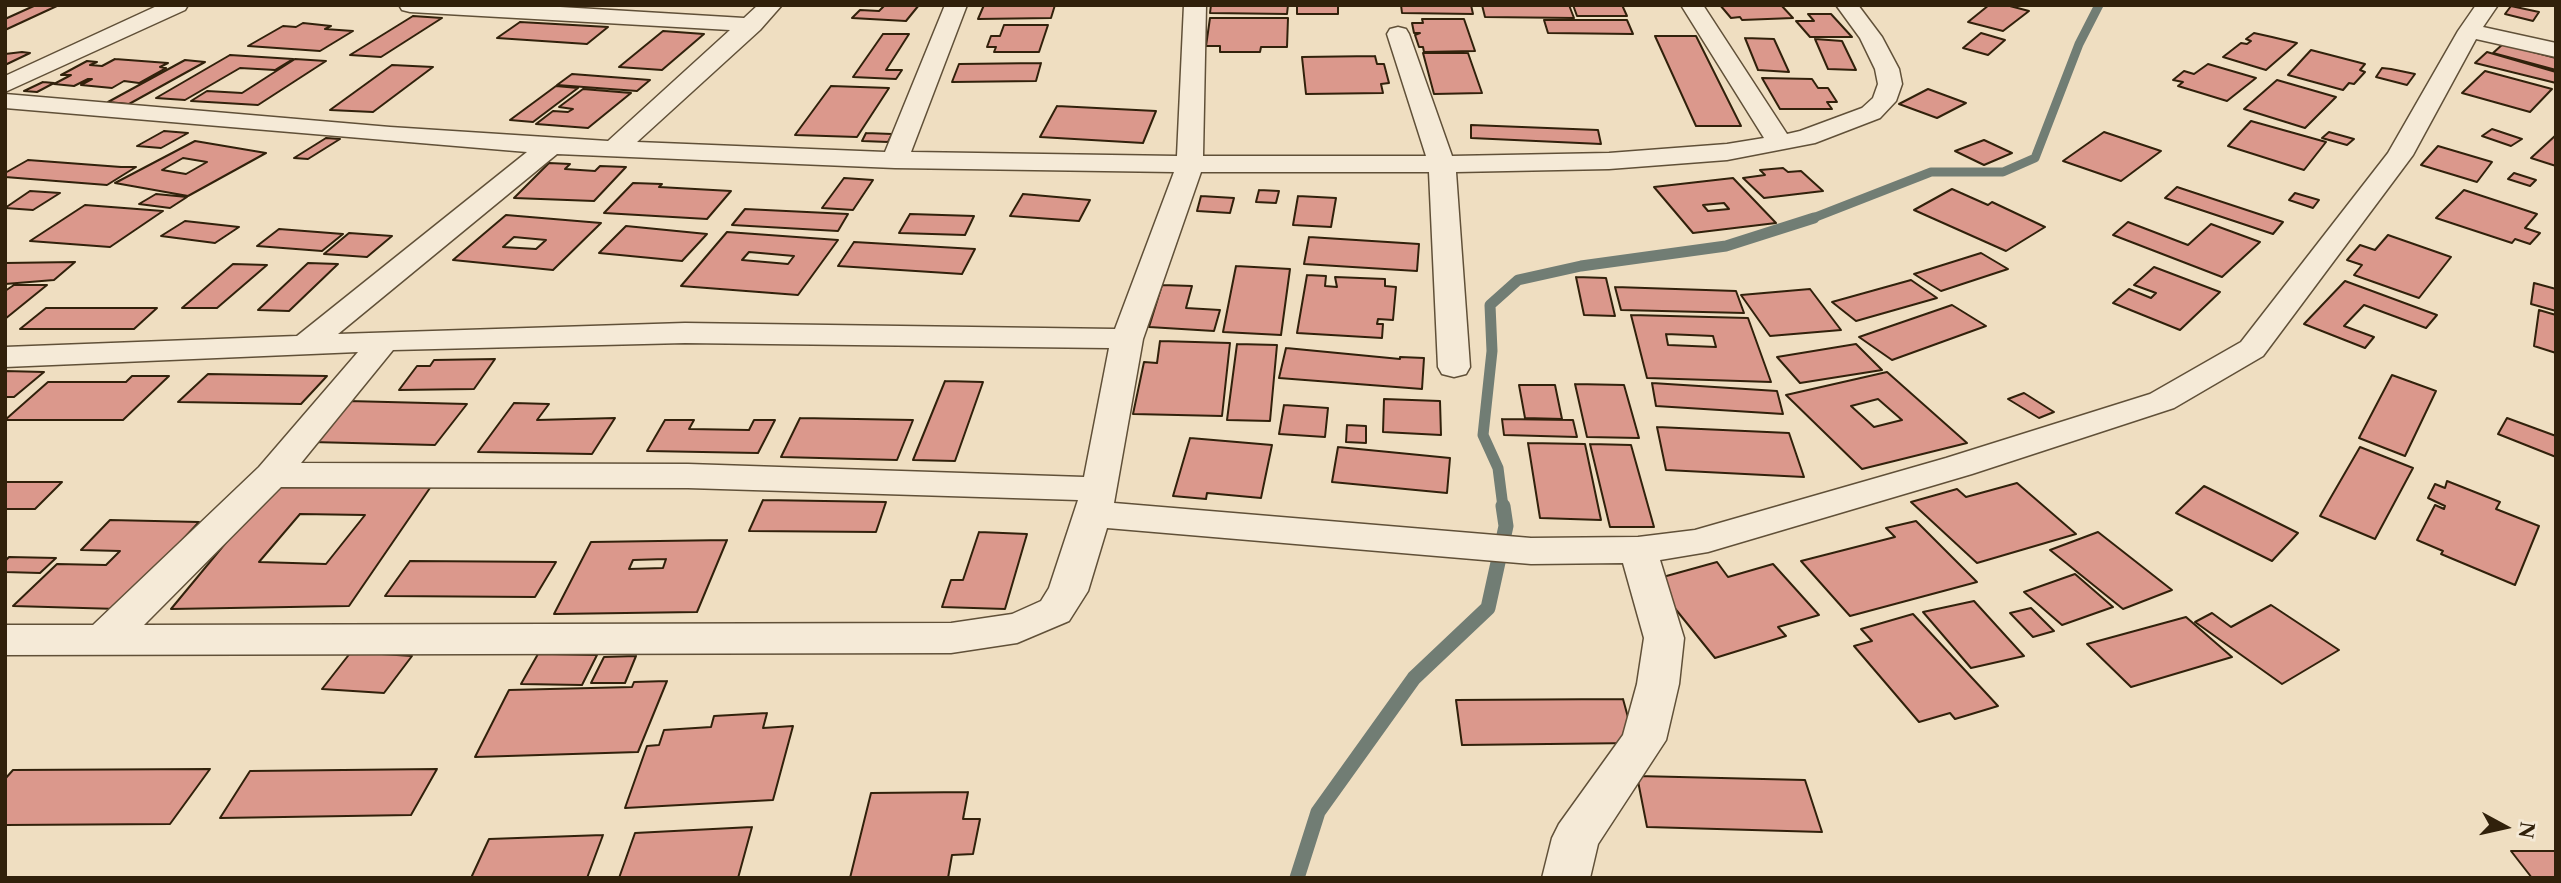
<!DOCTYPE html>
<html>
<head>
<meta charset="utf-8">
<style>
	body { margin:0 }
	#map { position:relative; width:2561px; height:883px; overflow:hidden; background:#efdec1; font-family:"Libre Caslon Text",serif }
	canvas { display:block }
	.frame { position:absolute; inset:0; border:7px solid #31210b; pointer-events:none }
	.north { position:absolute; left:2470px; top:792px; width:70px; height:70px; -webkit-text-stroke:5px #f5ead7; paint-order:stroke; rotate:98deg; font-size:19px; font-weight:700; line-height:28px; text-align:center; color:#31210b }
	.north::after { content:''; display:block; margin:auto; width:24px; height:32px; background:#31210b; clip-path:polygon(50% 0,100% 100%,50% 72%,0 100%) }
</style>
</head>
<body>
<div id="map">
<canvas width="2561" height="883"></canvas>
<div class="frame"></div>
<div class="north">N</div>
</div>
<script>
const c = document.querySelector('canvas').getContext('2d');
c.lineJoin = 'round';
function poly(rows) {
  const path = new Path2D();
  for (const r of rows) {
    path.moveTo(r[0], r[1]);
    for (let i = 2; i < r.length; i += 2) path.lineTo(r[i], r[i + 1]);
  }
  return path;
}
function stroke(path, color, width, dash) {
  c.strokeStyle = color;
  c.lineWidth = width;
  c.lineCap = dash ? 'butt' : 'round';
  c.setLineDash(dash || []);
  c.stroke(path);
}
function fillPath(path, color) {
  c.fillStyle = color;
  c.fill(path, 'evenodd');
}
stroke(poly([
	[1808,220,1931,172,2003,172,2035,158,2079,44,2099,5]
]), '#717d74', 9);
stroke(poly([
	[1503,507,1498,468,1483,435,1492,351,1490,305,1518,280,1581,266,1726,246,1814,218]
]), '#717d74', 11);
stroke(poly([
	[1297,878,1318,812,1414,678,1488,608,1506,526,1503,506]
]), '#717d74', 15);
const building = poly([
	[36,5,59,5,5,30,5,19,36,5],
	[885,5,919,5,906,21,852,18,860,10,879,11,885,5],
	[984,5,1037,6,1055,5,1051,18,978,19,984,5],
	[1211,5,1288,5,1287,14,1210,13,1211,5],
	[1297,5,1338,5,1338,14,1297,14,1297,5],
	[1401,5,1471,5,1473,14,1402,13,1401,5],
	[1482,5,1569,5,1574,18,1485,17,1482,5],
	[1573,5,1622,5,1627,16,1577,16,1573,5],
	[1720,5,1781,5,1793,18,1742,20,1740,17,1731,18,1720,5],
	[1989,5,2006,5,2029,11,2003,31,1968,22,1989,5],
	[2511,6,2539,12,2533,21,2505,14,2511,6],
	[1808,14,1831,14,1852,37,1810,37,1796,21,1814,21,1808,14],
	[413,16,442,18,381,57,350,55,413,16],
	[1210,18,1288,18,1287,47,1261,47,1260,52,1220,52,1220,46,1206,46,1210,18],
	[1422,19,1464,19,1475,51,1424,52,1423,47,1419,47,1415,35,1420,33,1414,33,1412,23,1423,23,1422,19],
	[1544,20,1627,20,1633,34,1548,33,1544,20],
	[520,22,608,27,587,44,497,38,520,22],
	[303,23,331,26,325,29,353,31,320,51,248,46,283,26,296,27,303,23],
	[1004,25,1048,25,1039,52,994,52,996,47,987,47,991,36,1000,36,1004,25],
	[663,31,704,34,662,70,619,67,663,31],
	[1981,33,2005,40,1988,55,1963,48,1981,33],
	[2254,33,2272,37,2297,43,2266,70,2223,57,2241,43,2247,44,2251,41,2246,39,2254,33],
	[883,34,909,34,886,70,902,70,896,79,853,77,883,34],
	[1655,36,1696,36,1741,126,1696,126,1655,36],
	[1745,38,1774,39,1789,72,1758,70,1745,38],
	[1815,39,1842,41,1856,70,1828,69,1815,39],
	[2503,44,2556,58,2556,70,2493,53,2503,44],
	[2311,50,2365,64,2360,70,2365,72,2354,84,2349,83,2343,90,2288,75,2311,50],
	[22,52,30,53,5,65,5,54,22,52],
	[2487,52,2556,72,2556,83,2475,63,2487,52],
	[1423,53,1468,53,1482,93,1434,94,1423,53],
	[230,55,293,59,275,70,240,68,185,100,156,98,230,55],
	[1375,56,1377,64,1384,64,1389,83,1381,84,1383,93,1306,94,1302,57,1375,56],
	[115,59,168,63,160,67,166,68,139,83,124,81,112,88,81,85,92,79,88,79,74,86,54,84,71,75,61,75,87,61,97,62,90,65,102,66,115,59],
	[295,59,326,61,258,105,191,101,207,91,242,93,295,59],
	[185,60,205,62,129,104,108,102,185,60],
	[1041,63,1036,81,952,82,959,64,1041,63],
	[2208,64,2256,78,2227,101,2178,86,2183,82,2173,80,2184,71,2194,74,2208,64],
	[392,65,433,67,373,112,330,110,392,65],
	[2382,68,2391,69,2415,74,2407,85,2376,77,2382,68],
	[2485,71,2552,89,2530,112,2462,93,2485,71],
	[572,74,650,80,637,91,557,85,572,74],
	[1762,78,1812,79,1818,88,1828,88,1837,102,1827,102,1832,109,1780,109,1762,78],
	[2277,80,2336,97,2305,128,2244,109,2277,80],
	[43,82,54,83,37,92,24,91,43,82],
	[556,86,578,88,533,122,510,120,556,86],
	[831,86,889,88,857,137,795,135,831,86],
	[583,89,631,93,588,128,536,124,553,111,568,112,573,109,559,107,583,89],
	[1928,89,1966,103,1937,118,1899,104,1928,89],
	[1057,106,1156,111,1143,143,1040,137,1057,106],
	[2251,121,2326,142,2304,170,2228,146,2251,121],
	[1471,125,1598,130,1601,144,1471,138,1471,125],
	[2492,129,2522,139,2511,146,2482,136,2492,129],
	[164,131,188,133,161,148,137,146,164,131],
	[2104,132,2161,151,2121,181,2063,161,2104,132],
	[2329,132,2354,139,2347,145,2322,138,2329,132],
	[866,133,892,134,888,142,862,141,866,133],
	[2556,135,2556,166,2531,158,2556,135],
	[326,138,340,139,308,159,294,158,326,138],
	[1984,140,2012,153,1984,165,1955,151,1984,140],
	[195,141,266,153,188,196,115,183,195,141],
	[183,158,207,162,186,174,162,170,183,158],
	[2438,146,2492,162,2477,182,2421,165,2438,146],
	[28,160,121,167,136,167,107,185,5,177,5,173,28,160],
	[549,163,570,164,565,169,595,171,600,166,626,167,594,201,514,198,549,163],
	[1783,168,1788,172,1801,171,1823,191,1764,198,1743,178,1765,175,1760,170,1783,168],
	[2514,173,2536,180,2530,186,2508,179,2514,173],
	[844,178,873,180,853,210,822,208,844,178],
	[1733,178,1776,223,1693,233,1654,187,1733,178],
	[1724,203,1729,209,1708,211,1703,205,1724,203],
	[633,183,662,184,659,187,731,191,707,219,604,213,633,183],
	[2177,187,2283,222,2273,234,2165,198,2177,187],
	[1952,189,1988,205,1992,202,2045,227,2006,251,1914,210,1952,189],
	[1259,190,1279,191,1276,203,1256,202,1259,190],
	[2464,190,2537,214,2525,228,2540,233,2530,244,2515,239,2512,243,2436,218,2464,190],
	[30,191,60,193,33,210,5,208,30,191],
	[2295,193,2319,200,2313,208,2289,200,2295,193],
	[156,194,187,197,170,208,139,204,156,194],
	[1023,194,1090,200,1079,221,1010,216,1023,194],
	[1201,196,1234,198,1230,213,1197,211,1201,196],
	[1298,196,1336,198,1331,227,1293,225,1298,196],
	[85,205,163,211,110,247,30,241,85,205],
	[745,209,848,214,838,231,732,225,745,209],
	[910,214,974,216,965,235,899,233,910,214],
	[506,215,601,223,553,270,453,260,506,215],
	[514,237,546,240,536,249,503,247,514,237],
	[185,221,239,227,215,243,161,236,185,221],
	[2128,222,2188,245,2211,224,2260,242,2222,277,2113,235,2128,222],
	[626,226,707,234,682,261,599,253,626,226],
	[279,229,343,234,322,251,257,246,279,229],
	[727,232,838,240,798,295,681,286,727,232],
	[749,252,794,256,788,264,742,260,749,252],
	[349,233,392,236,367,257,324,254,349,233],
	[2388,235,2451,257,2419,298,2354,275,2362,265,2347,260,2360,245,2375,250,2388,235],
	[1309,237,1419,244,1417,271,1304,264,1309,237],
	[854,242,975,249,962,274,838,266,854,242],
	[1981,253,2008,269,1941,291,1914,274,1981,253],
	[75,262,54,280,5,284,5,263,75,262],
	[308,263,338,264,289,311,258,310,308,263],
	[233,264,267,265,217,308,182,308,233,264],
	[1236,266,1290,269,1281,335,1223,332,1236,266],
	[2154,267,2220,292,2180,330,2113,303,2129,289,2151,298,2156,293,2134,285,2154,267],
	[1307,275,1326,276,1325,286,1337,287,1335,277,1385,279,1385,286,1396,287,1393,320,1378,319,1377,324,1383,324,1382,338,1297,333,1307,275],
	[1576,277,1606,278,1615,316,1584,315,1576,277],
	[1911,280,1937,298,1856,321,1832,302,1911,280],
	[2345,281,2437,315,2426,328,2364,305,2344,326,2374,337,2365,348,2304,324,2345,281],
	[2534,283,2556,289,2556,311,2531,304,2534,283],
	[14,285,47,285,5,319,5,291,14,285],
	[1162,285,1192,286,1186,308,1220,310,1214,331,1149,327,1162,285],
	[1615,287,1736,291,1744,313,1621,310,1615,287],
	[1810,289,1841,330,1770,336,1741,295,1810,289],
	[1952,305,1986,326,1892,360,1859,337,1952,305],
	[46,308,157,308,134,329,20,329,46,308],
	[2539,310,2556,315,2556,353,2534,346,2539,310],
	[1631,315,1748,318,1771,382,1647,378,1631,315],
	[1666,334,1713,336,1716,347,1668,345,1666,334],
	[1160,341,1230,343,1222,416,1133,414,1144,362,1157,363,1160,341],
	[1237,344,1277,345,1270,421,1227,420,1237,344],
	[1856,344,1882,370,1800,383,1777,357,1856,344],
	[1286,348,1400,359,1400,357,1424,358,1422,389,1279,378,1286,348],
	[495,359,474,389,399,390,417,366,430,366,434,360,495,359],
	[5,371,44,372,14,397,5,397,5,371],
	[1887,372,1967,443,1862,469,1786,395,1887,372],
	[1878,399,1902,420,1874,427,1851,406,1878,399],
	[208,374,327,376,301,404,178,402,208,374],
	[2392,375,2436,391,2405,456,2359,438,2392,375],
	[132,376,169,376,123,420,5,420,48,382,126,382,132,376],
	[945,381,983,382,955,461,913,460,945,381],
	[1652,383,1777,391,1783,414,1656,406,1652,383],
	[1575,384,1624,385,1639,438,1587,437,1575,384],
	[1519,385,1555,385,1562,419,1525,418,1519,385],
	[2024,393,2054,412,2039,418,2008,399,2024,393],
	[1384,399,1440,401,1441,435,1383,432,1384,399],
	[348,401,467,404,435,445,311,442,348,401],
	[514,403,549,404,537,420,615,418,592,454,478,452,514,403],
	[1284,405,1328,408,1325,437,1279,434,1284,405],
	[800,418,913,420,897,460,781,457,800,418],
	[2507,418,2556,436,2556,457,2498,434,2507,418],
	[1502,419,1573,420,1577,437,1504,435,1502,419],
	[665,420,694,420,689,429,749,430,754,420,775,420,758,453,647,451,665,420],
	[1347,425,1366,426,1366,443,1346,442,1347,425],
	[1657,427,1789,433,1804,477,1666,470,1657,427],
	[1190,438,1272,445,1261,498,1207,493,1206,499,1173,496,1190,438],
	[1528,443,1585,444,1601,520,1540,518,1528,443],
	[1590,444,1631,445,1654,527,1610,527,1590,444],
	[1338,447,1450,458,1447,493,1332,482,1338,447],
	[2360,447,2413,468,2375,539,2320,516,2360,447],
	[2447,481,2500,502,2496,509,2539,526,2515,585,2441,554,2443,551,2417,540,2435,505,2444,509,2445,506,2428,498,2435,484,2445,488,2447,481],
	[5,482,62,482,35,509,5,509,5,482],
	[2017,483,2076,534,1977,563,1911,502,1957,489,1966,497,2017,483],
	[432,485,349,606,171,609,272,487,432,485],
	[300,514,365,515,326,564,259,562,300,514],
	[2204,486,2298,533,2272,561,2176,513,2204,486],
	[763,500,886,502,876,532,749,531,763,500],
	[110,520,199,522,118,609,13,606,57,564,106,565,120,551,81,550,110,520],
	[1916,521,1977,582,1850,616,1801,561,1895,537,1886,528,1916,521],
	[979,532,1027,534,1005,609,942,607,951,580,963,580,979,532],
	[2098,532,2172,590,2123,609,2050,550,2098,532],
	[727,540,697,612,554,614,591,542,727,540],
	[666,559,663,568,629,569,633,560,666,559],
	[9,557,56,558,40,573,5,572,5,561,9,557],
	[410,561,556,562,535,597,385,596,410,561],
	[1717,562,1728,577,1773,564,1819,615,1778,627,1786,636,1715,658,1652,580,1717,562],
	[2075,574,2113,607,2062,625,2024,592,2075,574],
	[1974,601,2024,656,1971,668,1923,612,1974,601],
	[2271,605,2339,650,2282,684,2195,622,2212,613,2231,627,2271,605],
	[2031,608,2054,631,2033,637,2010,613,2031,608],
	[1913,614,1998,706,1955,719,1950,713,1919,722,1854,646,1872,641,1861,629,1913,614],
	[2186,617,2232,657,2131,687,2087,644,2186,617],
	[351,652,412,656,384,693,322,689,351,652],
	[538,654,597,655,582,685,521,684,538,654],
	[636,656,625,683,591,683,604,657,636,656],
	[667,681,638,752,475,757,509,690,632,687,634,682,667,681],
	[1623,699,1635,743,1462,745,1456,700,1623,699],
	[767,713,763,728,793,726,773,800,625,808,647,746,659,745,664,730,711,727,714,716,767,713],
	[210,769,170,824,5,825,5,779,13,770,210,769],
	[437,769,411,815,220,818,250,771,437,769],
	[1637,776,1805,780,1822,832,1647,827,1637,776],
	[968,792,963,819,980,819,973,854,952,855,948,878,850,878,871,793,968,792],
	[752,827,738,878,619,878,635,833,752,827],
	[603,835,587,878,471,878,489,839,603,835],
	[2511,851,2556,851,2556,878,2532,878,2511,851]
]);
fillPath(building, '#db988c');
stroke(building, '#31210b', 2);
const minor = poly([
	[159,5,188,5,185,10,5,92,5,76,159,5],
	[399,5,527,5,744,18,758,5,782,5,760,30,637,142,885,152,945,5,967,5,911,152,1177,156,1184,5,1206,5,1203,156,1426,156,1387,34,1390,29,1398,27,1406,29,1409,34,1452,156,1609,153,1727,144,1764,138,1681,5,1703,5,1787,134,1800,131,1862,108,1873,98,1878,84,1875,69,1860,38,1836,5,1858,5,1882,37,1899,69,1902,84,1896,101,1880,118,1815,143,1727,160,1609,169,1456,172,1470,367,1466,374,1454,377,1442,374,1438,367,1429,172,1201,172,1143,339,1114,503,1531,538,1638,537,1695,530,1946,458,2150,394,2241,342,2388,153,2458,31,2476,5,2498,5,2483,27,2556,43,2556,57,2476,39,2413,155,2263,356,2174,408,1972,474,1708,552,1660,560,1684,638,1679,684,1666,740,1598,844,1590,878,1542,878,1552,838,1559,824,1623,735,1637,684,1644,638,1623,563,1531,564,1107,528,1088,591,1069,621,1017,643,951,653,5,655,5,625,93,625,259,467,358,352,5,367,5,347,297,336,527,152,5,108,5,94,390,127,608,141,730,30,410,12,402,10,399,5],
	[557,154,895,168,1174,172,1115,329,685,323,338,334,557,154],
	[685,343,1109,348,1084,477,688,464,301,463,393,350,685,343],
	[281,487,688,488,1078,500,1049,588,1041,601,1012,614,951,623,144,625,281,487]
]);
stroke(minor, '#605038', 3);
fillPath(minor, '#f5ead7');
</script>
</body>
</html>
